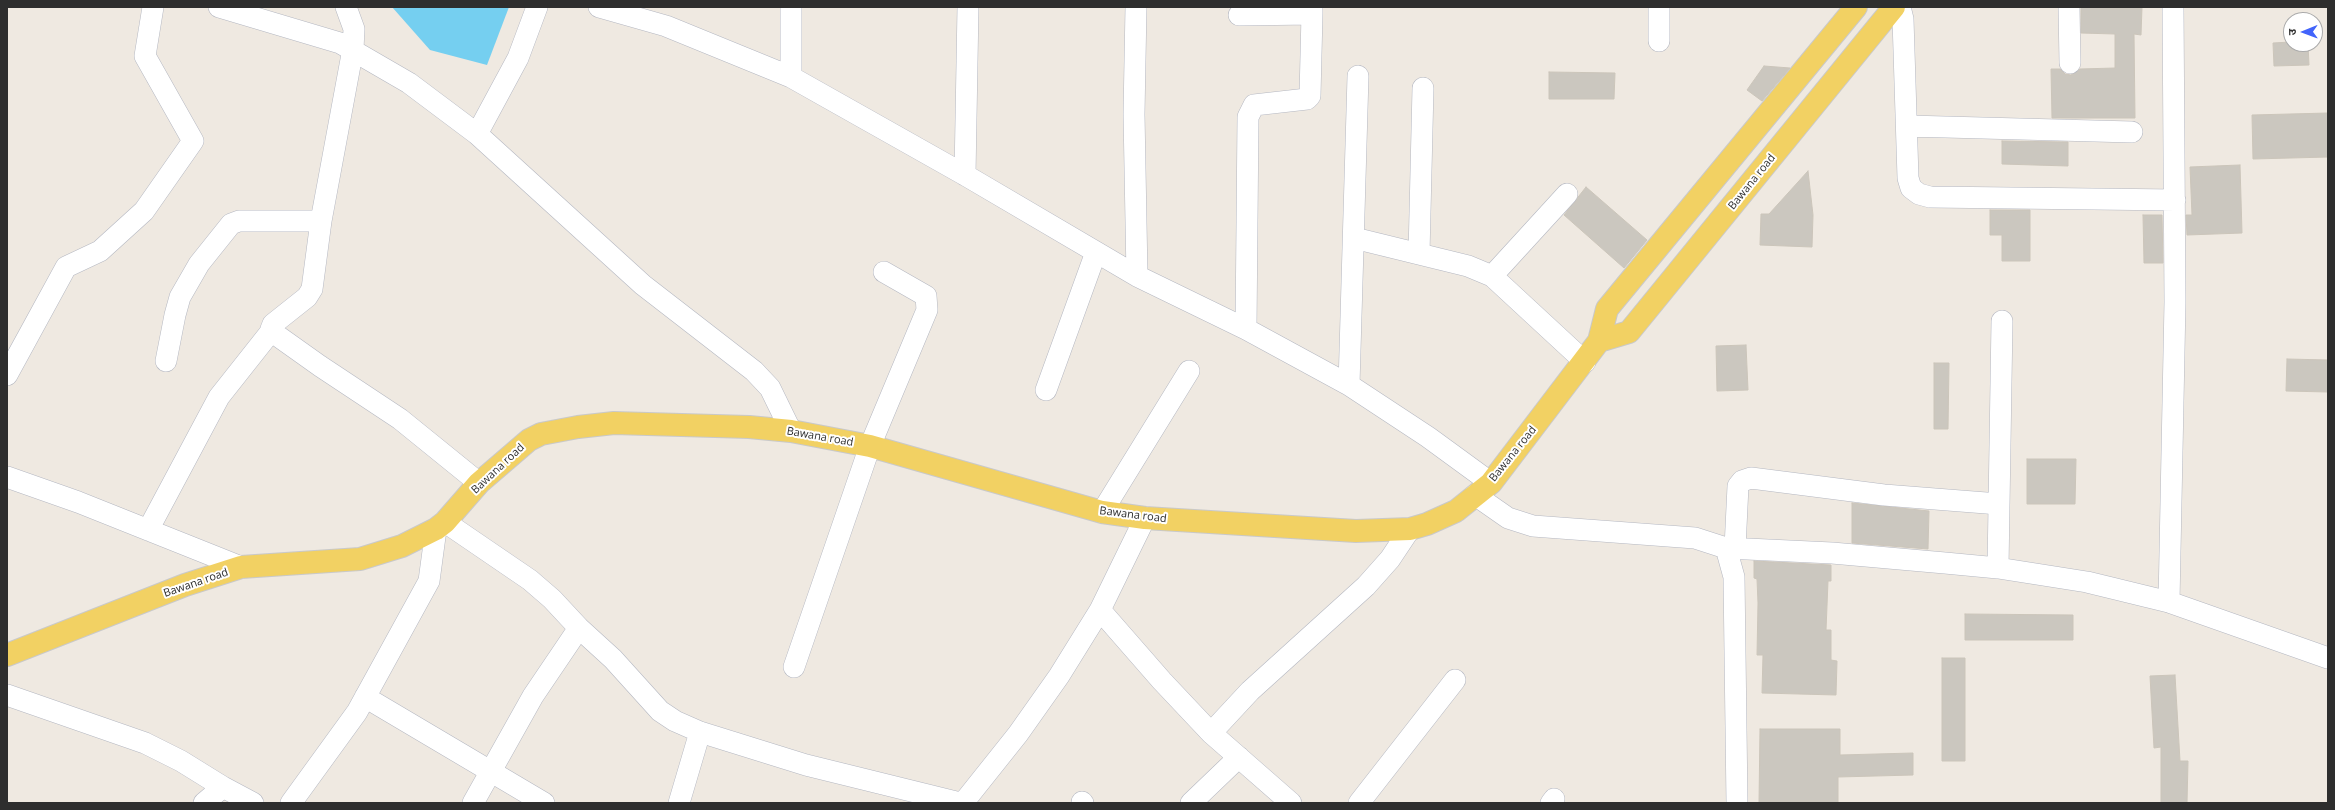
<!DOCTYPE html>
<html>
<head>
<meta charset="utf-8">
<style>
	body { margin:0 }
	#map { position:relative; width:2335px; height:810px; overflow:hidden; background:#efe9e1; font-family:"Open Sans","Noto Sans Devanagari",sans-serif }
	canvas { display:block }
	.frame { position:absolute; inset:0; border:8px solid #2e2e2e; pointer-events:none }
	.north { position:absolute; left:2283px; top:12px; width:40px; height:40px; box-sizing:border-box; background:#fff; border:1px solid #ababab; border-radius:50%; rotate:269deg; font-size:11px; font-weight:700; line-height:16px; text-align:center; color:#2e2e2e }
	.north::after { content:''; display:block; margin:auto; width:14px; height:18px; background:#4264fb; clip-path:polygon(50% 0,100% 100%,50% 72%,0 100%) }
</style>
</head>
<body>
<div id="map">
<canvas width="2335" height="810"></canvas>
<div class="frame"></div>
<div class="north">उ</div>
</div>
<script>
const c = document.querySelector('canvas').getContext('2d');
c.lineJoin = 'round';
function fillPath(path, color) {
  c.fillStyle = color;
  c.fill(path, 'evenodd');
}
function poly(rows) {
  const path = new Path2D();
  for (const r of rows) {
    path.moveTo(r[0], r[1]);
    for (let i = 2; i < r.length; i += 2) path.lineTo(r[i], r[i + 1]);
  }
  return path;
}
function stroke(path, color, width, dash) {
  c.strokeStyle = color;
  c.lineWidth = width;
  c.lineCap = dash ? 'butt' : 'round';
  c.setLineDash(dash || []);
  c.stroke(path);
}
function drawText(font, color, halo, rows, align = 'center') {
  c.font = font + ' "Open Sans",sans-serif';
  c.lineWidth = 4;
  c.setLineDash([]);
  c.textBaseline = 'middle';
  c.strokeStyle = halo;
  c.fillStyle = color;
  for (const [text, x, y, turn = 0] of rows) {
    c.save();
    c.translate(x, y);
    c.rotate((+turn || 0) * Math.PI / 180);
    c.textAlign = isNaN(turn) ? turn : align;
    if (halo) c.strokeText(text, 0, 0);
    c.fillText(text, 0, 0);
    c.restore();
  }
}
fillPath(poly([
	[392,7,509,7,487,65,430,50]
]), '#75cff0');
const building = poly([
	[2081,7,2142,7,2141,35,2134,34,2135,118,2052,118,2051,69,2060,69,2065,74,2071,75,2080,69,2115,68,2115,34,2081,33,2081,7],
	[2291,42,2308,44,2309,65,2274,66,2273,43,2291,42],
	[1764,66,1790,68,1762,101,1747,90,1764,66],
	[1549,72,1615,73,1614,99,1549,99,1549,72],
	[2328,113,2328,157,2253,159,2252,115,2328,113],
	[2002,141,2068,142,2068,166,2002,164,2002,141],
	[2240,165,2242,233,2187,235,2186,215,2192,215,2190,167,2240,165],
	[1808,171,1813,215,1812,247,1760,245,1761,214,1769,214,1808,171],
	[1586,187,1647,240,1624,268,1564,215,1586,187],
	[1990,210,2030,210,2030,261,2002,261,2002,235,1990,235,1990,210],
	[2143,215,2162,215,2163,263,2144,263,2143,215],
	[1746,345,1748,390,1717,391,1716,346,1746,345],
	[2287,359,2328,360,2328,392,2286,391,2287,359],
	[1934,363,1949,363,1948,429,1934,429,1934,363],
	[2027,459,2076,459,2075,504,2027,504,2027,459],
	[1852,503,1929,511,1928,549,1852,543,1852,503],
	[1754,561,1831,565,1831,581,1828,581,1826,630,1831,630,1831,660,1837,661,1836,695,1762,693,1763,655,1757,655,1758,603,1757,579,1754,578,1754,561],
	[1965,614,2073,615,2073,640,1965,640,1965,614],
	[1942,658,1965,658,1965,761,1942,761,1942,658],
	[2175,675,2180,761,2188,761,2187,803,2161,803,2161,747,2154,748,2150,676,2175,675],
	[1760,729,1840,729,1840,755,1913,753,1913,775,1838,777,1838,803,1759,803,1760,729]
]);
fillPath(building, '#cbc7bf');
stroke(building, '#cbc5ba', 1);
const minor = poly([
	[219,7,340,43,409,83,477,134,643,285,754,371,770,388,791,431],
	[346,7,354,29,353,49,321,221,312,289,307,297,273,324,271,329,275,334,320,366,400,419,479,483],
	[599,7,666,26,791,77,965,175,1137,276,1246,329,1349,385,1428,437,1491,483],
	[791,7,791,77],
	[1136,7,1134,114,1137,276],
	[1659,7,1659,41],
	[1900,7,1903,19,1908,178,1911,188,1919,194,1930,197,2175,200],
	[2069,7,2070,63],
	[1239,15,1312,14,1312,7],
	[1908,126,2132,132],
	[477,134,518,58,537,7],
	[965,175,968,7],
	[1354,238,1468,266,1492,276,1585,362],
	[1419,254,1423,88],
	[1492,276,1567,194],
	[1246,329,1248,117,1254,105,1307,99,1310,96,1312,14],
	[166,361,175,315,180,297,199,264,231,224,239,221,321,221],
	[7,375,66,267,100,251,144,211,193,141,145,56,153,7],
	[1349,385,1358,76],
	[1046,390,1096,252],
	[7,477,78,502,241,567],
	[1475,495,1508,518,1533,526,1695,538,1726,548,1734,577,1737,803],
	[1102,512,1189,371],
	[1145,518,1100,610,1162,681,1211,733,1250,691,1366,586,1390,559,1410,529],
	[445,522,530,580,552,599,579,628,613,659,660,711,675,721,700,732,806,765,960,803],
	[148,530,219,397,272,330],
	[1726,548,1832,553,1945,563,1998,568,2087,582,2169,602,2328,658],
	[1735,548,1738,486,1742,481,1751,478,1884,495,1999,504],
	[1998,568,2002,321],
	[2169,602,2175,302,2173,7],
	[794,667,870,446,927,310,926,296,884,272],
	[7,695,145,743,181,761,223,787,204,803],
	[365,697,544,803],
	[1211,733,1291,803],
	[223,787,253,803],
	[1082,802,1083,803],
	[291,803,357,712,429,581,436,529],
	[473,803,533,696,579,628],
	[679,803,700,732],
	[963,803,1018,734,1059,676,1100,610],
	[1191,803,1239,757],
	[1359,803,1455,680],
	[1551,803,1554,799]
]);
const major = poly([
	[1599,341,1629,332,1894,7],
	[7,655,185,585,241,567,360,559,402,546,436,529,445,522,479,483,529,440,541,434,578,427,614,423,749,427,791,431,870,446,1102,512,1145,518,1356,531,1410,529,1427,524,1456,511,1491,483,1599,341,1607,309,1856,7]
]);
stroke(minor, '#b4b7c1', 22);
stroke(major, '#c9c9c9', 24);
stroke(minor, '#fff', 21);
stroke(major, '#f2d163', 22);
drawText('11px', '#2e2e2e', '#fff', [
	["Bawana road",1752,182,-51],
	["Bawana road",820,437,10],
	["Bawana road",1513,454,-51],
	["Bawana road",498,469,-43],
	["Bawana road",1133,515,7],
	["Bawana road",196,583,-19]
]);
</script>
</body>
</html>
